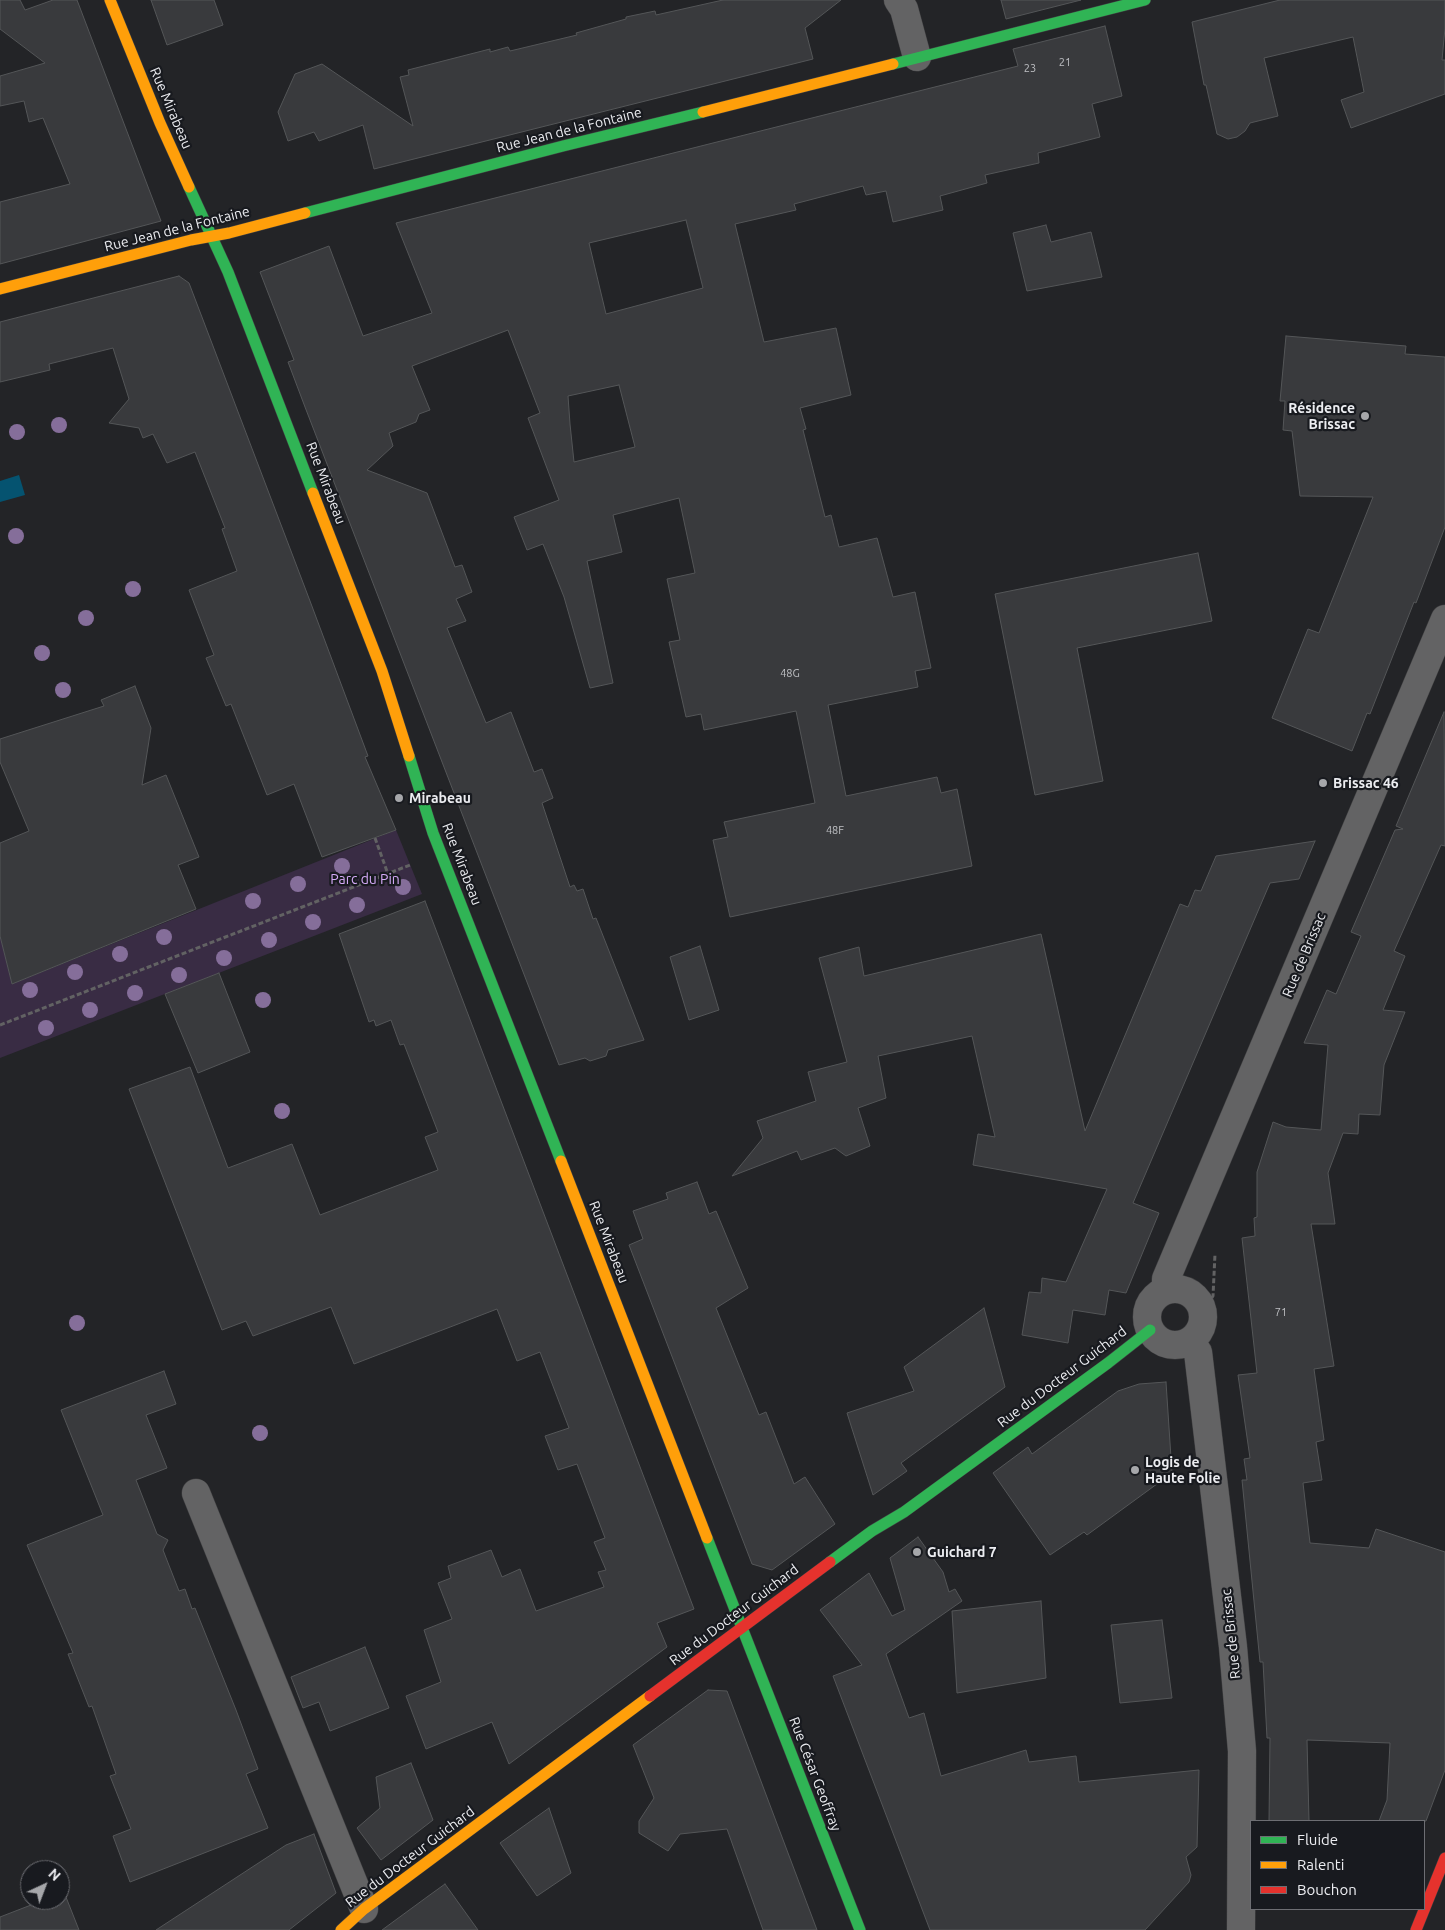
<!DOCTYPE html>
<html>
<head>
<meta charset="utf-8">
<style>
	body { margin:0 }
	#map { position:relative; width:1445px; height:1930px; overflow:hidden; background:#232427; font-family:Ubuntu,sans-serif }
	canvas { display:block }
	.legend { position:absolute; left:1250px; top:1820px; width:175px; height:90px; box-sizing:border-box; background:#181a1f; border:1px solid #6d6e73; margin:0; padding:6px 9px; list-style:none; font-size:15px; color:#ecedf1 }
	.legend li { display:flex; align-items:center; gap:10px; height:25px }
	.legend b { width:25px; border:1px solid #6d6e73 }
	.north { position:absolute; left:20px; top:1860px; width:50px; height:50px; box-sizing:border-box; background:#181a1f; border:1px solid #6d6e73; border-radius:50%; rotate:43deg; font-size:14px; font-weight:700; line-height:20px; text-align:center; color:#ecedf1 }
	.north::after { content:''; display:block; margin:auto; width:18px; height:22px; background:#a6a7aa; clip-path:polygon(50% 0,100% 100%,50% 72%,0 100%) }
</style>
</head>
<body>
<div id="map">
<canvas width="1445" height="1930"></canvas>
<ul class="legend">
<li><b style="height:6px;background:#30b455"></b>Fluide</li>
<li><b style="height:6px;background:#ff9f0a"></b>Ralenti</li>
<li><b style="height:6px;background:#e5322d"></b>Bouchon</li>
</ul>
<div class="north">N</div>
</div>
<script>
const c = document.querySelector('canvas').getContext('2d');
c.lineJoin = 'round';
function fillPath(path, color) {
  c.fillStyle = color;
  c.fill(path, 'evenodd');
}
function poly(rows) {
  const path = new Path2D();
  for (const r of rows) {
    if (r.length === 3) {
      path.moveTo(r[0] + r[2], r[1]);
      path.arc(r[0], r[1], r[2], 0, 2 * Math.PI);
      continue;
    }
    path.moveTo(r[0], r[1]);
    for (let i = 2; i < r.length; i += 2) path.lineTo(r[i], r[i + 1]);
  }
  return path;
}
function stroke(path, color, width, dash) {
  c.strokeStyle = color;
  c.lineWidth = width;
  c.lineCap = dash ? 'butt' : 'round';
  c.setLineDash(dash || []);
  c.stroke(path);
}
function drawText(font, color, halo, rows, align = 'center') {
  c.font = font + ' Ubuntu,sans-serif';
  c.lineWidth = 4.5;
  c.setLineDash([]);
  c.textBaseline = 'middle';
  c.strokeStyle = halo;
  c.fillStyle = color;
  for (const [text, x, y, turn = 0] of rows) {
    c.save();
    c.translate(x, y);
    c.rotate((+turn || 0) * Math.PI / 180);
    c.textAlign = isNaN(turn) ? turn : align;
    if (halo) c.strokeText(text, 0, 0);
    c.fillText(text, 0, 0);
    c.restore();
  }
}
fillPath(poly([
	[396,830,422,894,0,1058,0,936,12,984]
]), '#392c44');
fillPath(poly([
	[19,475,25,495,0,502,0,481]
]), '#055370');
const building = poly([
	[0,0,20,0,25,10,53,0,77,0,161,221,0,264,0,202,70,184,43,118,29,122,24,101,0,106,0,76,45,63,0,29,0,0],
	[151,0,214,0,223,25,167,45,151,0],
	[723,0,841,0,805,28,813,59,374,169,363,125,319,141,314,132,288,141,278,112,295,74,322,64,413,126,400,77,409,75,408,70,490,49,490,52,508,47,510,51,577,35,576,33,626,19,626,17,655,11,656,15,723,0],
	[1001,0,1081,0,1006,19,1001,0],
	[1280,0,1445,0,1445,28,1442,60,1445,60,1445,94,1351,128,1341,100,1364,92,1353,37,1264,58,1278,116,1250,123,1245,131,1237,137,1228,139,1217,134,1206,85,1204,85,1192,22,1280,0],
	[1105,26,1122,96,1092,104,1100,137,1038,153,1039,163,985,175,987,183,940,196,943,210,893,222,886,191,866,195,863,186,794,204,796,210,735,224,764,342,836,328,851,395,800,408,806,429,803,430,825,517,831,515,839,547,877,538,893,597,915,592,931,668,915,671,918,687,828,705,846,796,937,777,941,793,957,789,972,866,730,917,713,840,728,837,724,822,815,803,796,711,704,730,701,714,686,717,669,642,680,640,667,579,695,573,679,498,613,515,622,552,587,561,613,683,590,688,564,597,543,544,527,550,514,517,559,500,528,418,540,413,508,330,412,366,430,410,419,414,416,422,389,433,393,446,367,470,427,493,455,567,462,565,472,592,456,599,466,621,447,628,486,723,511,712,534,772,542,769,553,798,542,803,570,887,574,885,577,891,583,889,593,919,596,918,644,1040,608,1050,606,1056,590,1061,585,1058,559,1065,305,407,288,362,294,360,260,272,329,246,363,336,432,313,396,223,1018,66,1013,49,1105,26],
	[686,220,703,288,606,314,589,243,686,220],
	[619,385,635,447,574,462,570,424,568,396,619,385],
	[1046,225,1051,242,1091,232,1102,277,1027,291,1013,233,1046,225],
	[179,276,189,283,310,601,368,756,365,757,396,830,322,857,294,784,267,795,231,704,226,706,206,658,214,655,189,590,237,571,222,529,225,528,195,452,167,463,153,434,143,438,139,428,109,423,129,399,113,348,49,364,50,370,0,382,0,322,179,276],
	[1286,336,1406,346,1405,354,1445,357,1445,527,1416,603,1414,602,1370,714,1367,713,1352,751,1272,718,1308,629,1319,633,1373,497,1300,496,1292,431,1283,430,1285,401,1280,401,1286,336],
	[1198,553,1212,621,1077,648,1103,781,1035,795,995,594,1198,553],
	[135,686,151,728,142,785,166,775,199,857,178,865,196,909,12,984,0,936,0,843,29,831,0,762,0,739,104,706,101,700,135,686],
	[1444,712,1445,846,1441,845,1394,951,1405,956,1383,1010,1405,1012,1384,1065,1380,1115,1359,1114,1358,1134,1343,1133,1328,1173,1335,1224,1311,1224,1334,1366,1314,1369,1324,1440,1316,1442,1322,1480,1303,1483,1310,1543,1369,1548,1376,1529,1445,1552,1445,1770,1426,1821,1379,1821,1387,1800,1390,1743,1307,1740,1309,1821,1269,1821,1270,1738,1267,1738,1263,1662,1260,1662,1242,1480,1247,1480,1244,1459,1250,1458,1238,1375,1257,1373,1242,1238,1255,1236,1254,1218,1257,1217,1257,1172,1273,1122,1286,1127,1321,1130,1328,1045,1304,1043,1327,990,1336,994,1361,936,1351,932,1395,830,1403,829,1396,826,1444,712],
	[1315,841,1299,879,1270,883,1133,1203,1159,1213,1126,1293,1109,1290,1105,1315,1073,1310,1068,1343,1022,1335,1029,1292,1041,1293,1042,1278,1066,1282,1107,1189,973,1165,978,1134,995,1137,972,1036,878,1056,886,1098,858,1108,870,1146,846,1156,835,1148,801,1160,797,1151,732,1176,763,1138,757,1121,816,1101,808,1072,847,1062,819,958,859,947,864,976,1041,934,1085,1131,1180,904,1188,907,1195,890,1201,891,1216,856,1315,841],
	[425,901,694,1609,657,1623,667,1647,509,1764,492,1722,426,1749,406,1696,441,1682,424,1630,452,1619,438,1583,451,1578,448,1566,491,1550,502,1577,520,1569,536,1611,604,1587,598,1572,606,1570,594,1542,605,1538,577,1464,558,1470,545,1436,569,1428,540,1352,517,1361,497,1309,354,1364,331,1307,253,1336,246,1321,222,1330,129,1089,190,1067,228,1168,292,1144,320,1215,438,1170,425,1137,438,1132,404,1044,400,1045,391,1020,376,1026,374,1020,369,1022,339,934,425,901],
	[700,946,719,1010,689,1020,670,957,700,946],
	[219,973,250,1052,198,1073,165,994,219,973],
	[697,1182,709,1214,716,1211,748,1288,716,1308,759,1415,766,1412,794,1484,805,1477,835,1524,772,1570,752,1564,629,1245,643,1239,633,1211,668,1199,666,1193,697,1182],
	[984,1308,1005,1387,901,1463,907,1471,873,1495,847,1413,914,1391,904,1367,984,1308],
	[164,1371,176,1404,146,1415,167,1468,136,1480,157,1534,168,1540,163,1550,179,1591,185,1589,192,1609,195,1608,236,1710,258,1769,246,1774,268,1828,130,1882,113,1836,131,1829,110,1776,116,1774,92,1706,89,1707,68,1654,73,1653,27,1545,103,1515,61,1410,164,1371],
	[1166,1382,1172,1473,1087,1535,1084,1532,1050,1555,993,1473,1028,1447,1032,1454,1118,1391,1139,1384,1166,1382],
	[918,1537,943,1572,949,1592,955,1589,962,1601,886,1654,909,1718,924,1713,941,1776,1026,1750,1029,1762,1076,1756,1079,1782,1199,1770,1197,1847,1186,1857,1191,1875,1189,1882,1145,1930,930,1930,833,1676,862,1665,820,1610,869,1573,892,1616,905,1610,890,1558,918,1537],
	[1041,1601,1046,1678,957,1693,952,1611,1041,1601],
	[1162,1620,1172,1698,1120,1703,1111,1625,1162,1620],
	[365,1647,389,1708,330,1731,319,1702,303,1708,291,1677,365,1647],
	[708,1690,727,1691,817,1930,763,1930,727,1829,680,1834,668,1851,639,1833,639,1821,654,1798,633,1745,708,1690],
	[411,1763,433,1820,381,1860,357,1828,380,1808,376,1777,411,1763],
	[549,1808,571,1873,537,1896,500,1843,549,1808],
	[314,1834,336,1893,289,1930,156,1930,286,1845,314,1834],
	[445,1884,478,1930,382,1930,427,1897,445,1884],
	[64,1892,79,1930,0,1930,0,1917,44,1900,60,1900,60,1894,64,1892]
]);
fillPath(building, '#393a3d');
stroke(building, '#545658', 1);
const street = poly([
	[898,0,904,9,917,57],
	[1175,1317,28],
	[1166,1290,1166,1279,1445,619],
	[1189,1342,1198,1352,1233,1647,1242,1751,1241,1930],
	[196,1493,364,1909]
]);
const fast = poly([
	[893,64,1145,0],
	[189,187,228,272,313,493],
	[305,213,563,146,703,112],
	[409,756,433,833,561,1161],
	[707,1538,860,1930],
	[830,1562,872,1531,904,1512,1108,1363,1150,1330]
]);
const slow = poly([
	[110,0,160,123,189,187],
	[703,112,893,64],
	[0,289,191,240,229,233,305,213],
	[313,493,382,671,409,756],
	[561,1161,707,1538],
	[341,1930,364,1909,650,1696]
]);
const jam = poly([
	[650,1696,830,1562],
	[1416,1930,1445,1858]
]);
stroke(street, '#404042', 29);
stroke(fast, '#404042', 12);
stroke(slow, '#404042', 12);
stroke(jam, '#404042', 12);
stroke(poly([
	[375,838,388,874],
	[0,1025,410,865],
	[1203,1310,1213,1296,1215,1254]
]), '#626263', 3, [5, 2.5]);
stroke(street, '#636364', 28);
stroke(fast, '#30b455', 11);
stroke(slow, '#ff9f0a', 11);
stroke(jam, '#e5322d', 11);
c.fillStyle = '#856e9a';
for (const [x, y] of [
	[59,425],
	[17,432],
	[16,536],
	[133,589],
	[86,618],
	[42,653],
	[63,690],
	[342,866],
	[298,884],
	[403,887],
	[253,901],
	[357,905],
	[313,922],
	[164,937],
	[269,940],
	[120,954],
	[224,958],
	[75,972],
	[179,975],
	[30,990],
	[135,993],
	[263,1000],
	[90,1010],
	[46,1028],
	[282,1111],
	[77,1323],
	[260,1433]
]) {
  c.beginPath();
  c.arc(x, y, 8, 0, 2 * Math.PI);
  c.fill();
}
for (const [x, y, r, color] of [
	[1365,416,5,"#a6a7aa"],
	[1323,783,5,"#a6a7aa"],
	[399,798,5,"#a6a7aa"],
	[1135,1470,5,"#a6a7aa"],
	[917,1552,5,"#a6a7aa"]
]) {
  const dot = new Path2D();
  dot.arc(x, y, r, 0, 2 * Math.PI);
  c.fillStyle = color;
  c.fill(dot);
  stroke(dot, '#181a1f', 2);
}
drawText('11px', '#bfc0c4', null, [
	["21",1065,62],
	["23",1030,68],
	["48G",790,673],
	["48F",835,830],
	["71",1281,1312]
]);
drawText('14px', '#ecedf1', '#181a1f', [
	["Rue Mirabeau",171,108,67],
	["Rue Jean de la Fontaine",569,130,-14],
	["Rue Jean de la Fontaine",177,229,-14],
	["Rue Mirabeau",326,483,69],
	["Rue Mirabeau",462,864,69],
	["Rue de Brissac",1304,955,-67],
	["Rue Mirabeau",609,1242,69],
	["Rue du Docteur Guichard",1062,1377,-37],
	["Rue du Docteur Guichard",734,1615,-37],
	["Rue de Brissac",1231,1634,-96],
	["Rue César Geoffray",815,1774,69],
	["Rue du Docteur Guichard",410,1857,-37]
]);
drawText('bold 14px', '#ecedf1', '#181a1f', [
	["Résidence",1355,408,"right"],
	["Brissac",1355,424,"right"],
	["Brissac 46",1333,783],
	["Mirabeau",409,798],
	["Logis de",1145,1462],
	["Haute Folie",1145,1478],
	["Guichard 7",927,1552]
], 'left');
drawText('14px', '#d5aaf8', '#181a1f', [
	["Parc du Pin",365,879]
]);
</script>
</body>
</html>
